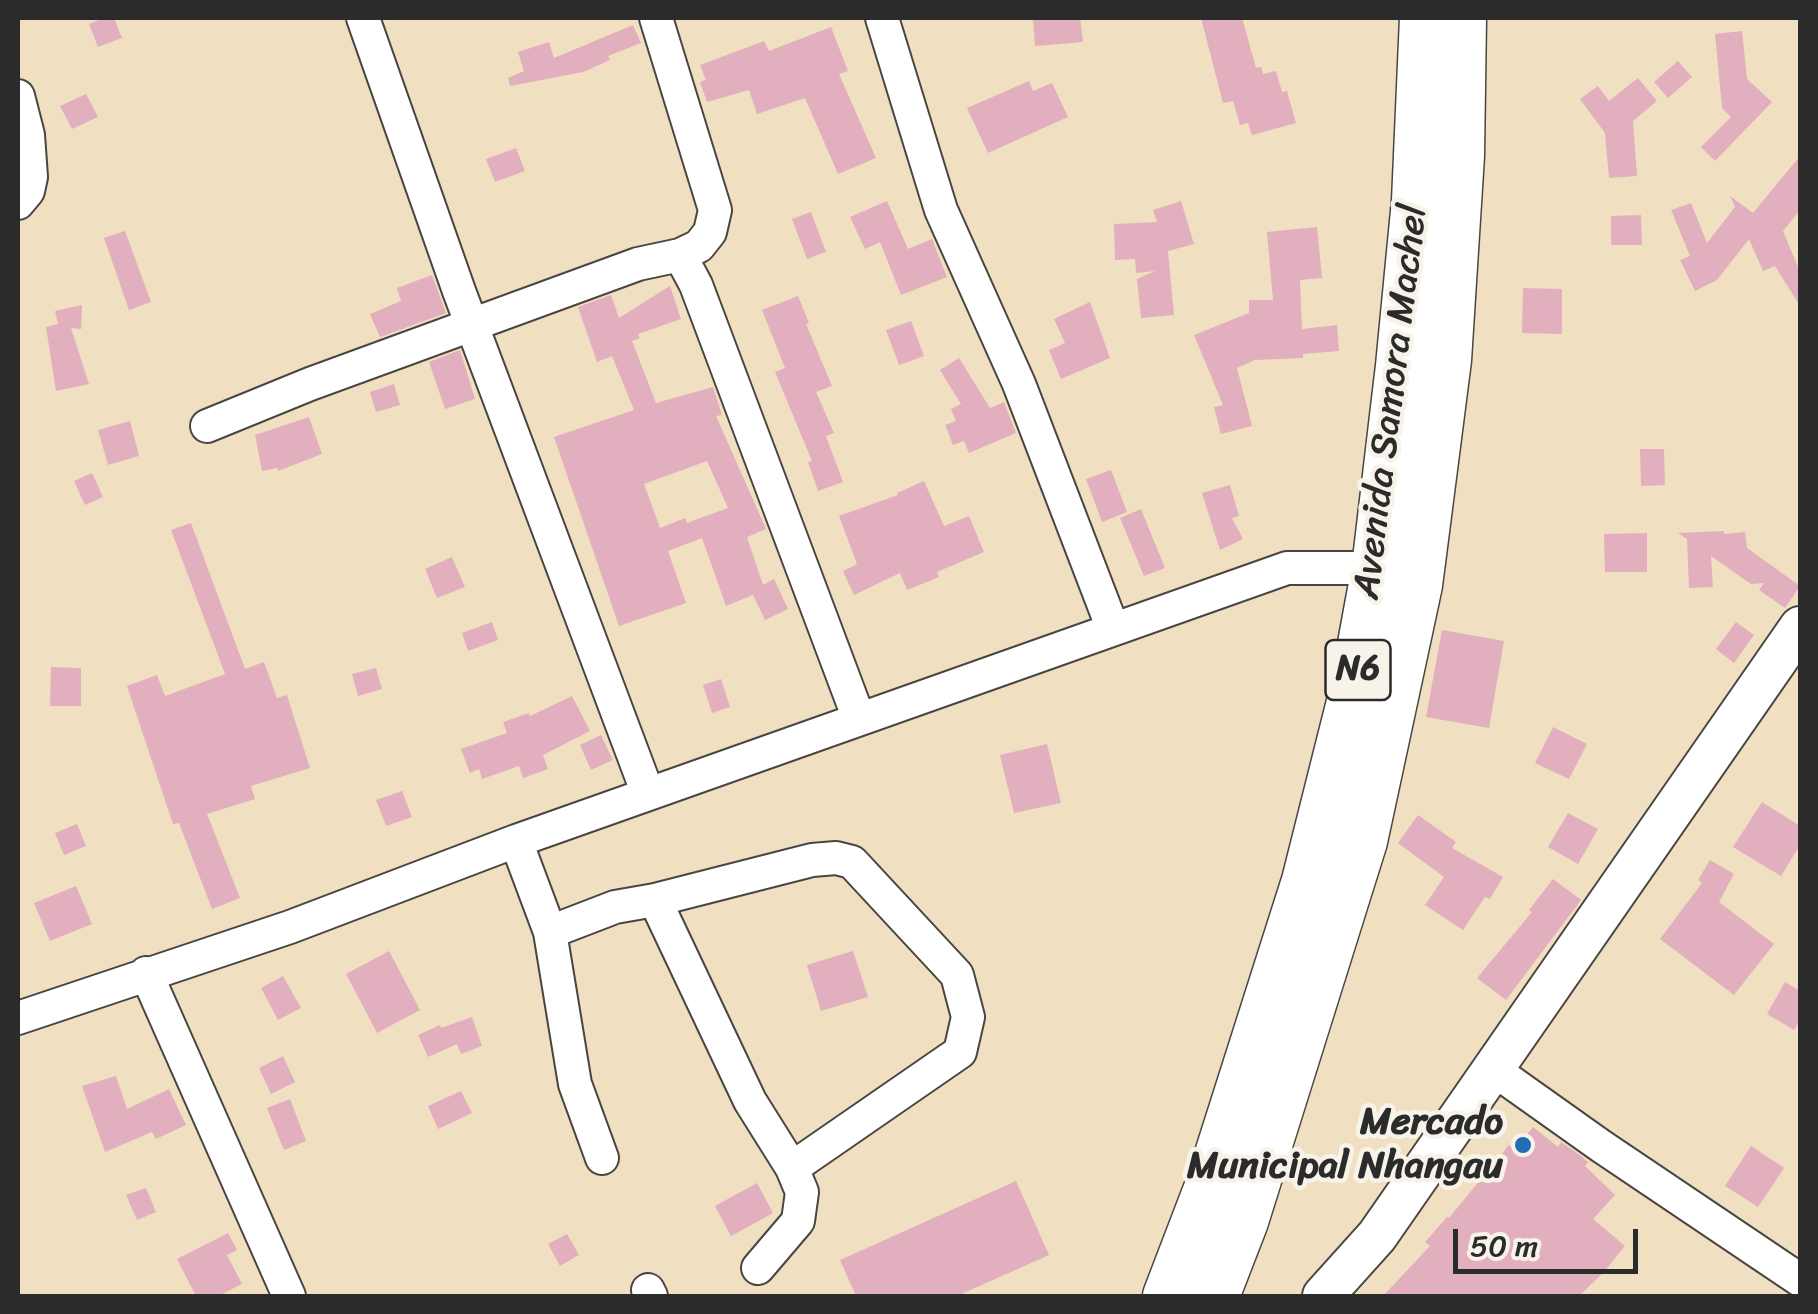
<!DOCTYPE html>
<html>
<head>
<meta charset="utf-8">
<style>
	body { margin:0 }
	#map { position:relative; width:1818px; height:1314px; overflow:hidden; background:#f1dfc2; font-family:Sriracha,sans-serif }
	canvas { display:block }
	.frame { position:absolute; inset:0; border:20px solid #2b2b2b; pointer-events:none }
	.scale { position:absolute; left:1453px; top:1229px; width:185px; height:45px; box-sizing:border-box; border:5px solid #2b2b2b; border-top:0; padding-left:12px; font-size:30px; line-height:35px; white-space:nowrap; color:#2b2b2b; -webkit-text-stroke:8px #f7f3e8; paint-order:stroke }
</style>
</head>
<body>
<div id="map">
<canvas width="1818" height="1314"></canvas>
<div class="frame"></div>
<div class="scale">50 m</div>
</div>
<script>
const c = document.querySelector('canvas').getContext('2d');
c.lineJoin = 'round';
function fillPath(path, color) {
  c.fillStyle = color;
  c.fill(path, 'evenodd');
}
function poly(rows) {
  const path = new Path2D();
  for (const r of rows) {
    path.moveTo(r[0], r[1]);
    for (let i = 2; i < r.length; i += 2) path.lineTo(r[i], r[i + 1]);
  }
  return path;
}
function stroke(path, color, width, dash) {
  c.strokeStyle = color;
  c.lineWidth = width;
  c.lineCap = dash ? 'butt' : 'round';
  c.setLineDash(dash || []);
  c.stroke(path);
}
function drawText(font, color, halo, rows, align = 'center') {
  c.font = font + ' Sriracha,sans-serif';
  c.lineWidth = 9;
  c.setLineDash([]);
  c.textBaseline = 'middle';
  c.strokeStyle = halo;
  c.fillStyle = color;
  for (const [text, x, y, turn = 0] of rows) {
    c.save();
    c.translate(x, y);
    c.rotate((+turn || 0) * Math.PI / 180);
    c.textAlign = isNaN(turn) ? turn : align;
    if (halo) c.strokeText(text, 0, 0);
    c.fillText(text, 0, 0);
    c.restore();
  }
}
fillPath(poly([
	[104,18,114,18,122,38,98,47,89,24],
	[1033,18,1080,18,1083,42,1035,46],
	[1201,18,1242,18,1256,68,1261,67,1263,74,1276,71,1282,92,1287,91,1296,123,1252,135,1248,123,1240,125,1233,101,1223,103],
	[633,25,641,43,608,56,610,60,583,72,510,86,508,78,524,71,518,52,549,42,554,58],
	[831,27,848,71,839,74,876,158,838,174,805,98,757,114,749,90,707,102,700,82,706,80,700,65,764,41,769,51],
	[1742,31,1747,79,1772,102,1715,161,1701,147,1731,117,1722,108,1715,34],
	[1678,61,1692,77,1668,98,1654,82],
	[1638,78,1657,101,1633,121,1637,176,1609,178,1605,133,1580,99,1598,86,1609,101],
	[1029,81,1033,91,1052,83,1068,117,988,153,967,108],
	[86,94,98,117,72,129,60,106],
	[516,148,525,171,495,182,486,159],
	[1800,156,1800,210,1783,231,1800,272,1800,306,1775,266,1763,271,1749,239,1717,280,1695,291,1680,260,1690,256,1671,210,1691,203,1707,243,1735,207,1730,196,1753,213],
	[887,201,908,249,932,239,947,277,901,295,880,242,865,249,850,217],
	[1181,201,1194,244,1168,251,1174,315,1141,318,1137,279,1155,271,1136,273,1135,259,1115,260,1114,224,1157,222,1153,210],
	[811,212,826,252,807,259,792,219],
	[1641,215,1642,245,1611,245,1611,216],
	[1317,227,1322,278,1300,280,1302,329,1337,325,1339,351,1303,354,1303,358,1255,360,1237,368,1252,426,1221,434,1214,407,1223,405,1194,335,1249,313,1249,300,1273,300,1267,232],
	[125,231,151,302,129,310,104,238],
	[432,275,446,313,380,337,370,314,401,301,397,288],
	[670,286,681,319,638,334,640,338,632,341,656,403,713,387,722,415,716,416,766,529,747,537,763,585,774,579,788,609,765,620,753,595,726,606,702,538,668,551,686,603,619,626,554,437,634,410,612,356,597,362,578,307,611,295,619,318],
	[707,461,728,508,687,523,685,518,660,528,644,484],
	[1523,288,1562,289,1562,334,1522,333],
	[798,296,809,323,806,324,832,386,816,392,834,433,826,436,843,482,818,491,808,462,812,461,775,372,785,368,762,310],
	[1090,302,1110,358,1061,379,1049,350,1065,343,1054,319],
	[82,305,81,329,71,328,89,384,56,391,46,327,58,324,55,311],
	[911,321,924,356,899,365,886,330],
	[460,350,475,399,445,409,429,362],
	[959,358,990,408,1004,402,1016,433,969,453,964,441,953,445,945,425,956,421,951,409,961,404,940,370],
	[394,384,400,405,376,412,370,392],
	[309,417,322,454,278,471,277,468,262,471,255,435],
	[130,421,139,456,108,465,98,430],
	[1640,449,1664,449,1665,485,1641,486],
	[1111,470,1127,512,1102,522,1086,479],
	[92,473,103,497,85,505,74,481],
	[924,481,944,526,969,516,984,552,937,572,939,577,907,590,900,573,854,595,843,571,857,564,839,516,898,495,897,493],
	[1230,485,1239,516,1232,518,1243,539,1220,550,1202,493],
	[1141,509,1165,568,1144,576,1120,518],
	[191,523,245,669,264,662,277,698,287,695,310,768,251,786,255,799,207,814,240,898,212,909,179,823,173,824,127,686,157,675,165,696,225,674,171,530],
	[1724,531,1724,534,1745,532,1747,548,1800,586,1785,608,1759,590,1764,583,1751,584,1711,556,1713,587,1689,588,1687,539,1678,533],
	[1647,533,1647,572,1605,572,1604,534],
	[452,557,465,587,437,598,425,569],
	[492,622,498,640,468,651,462,633],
	[1736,622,1754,635,1734,663,1716,649],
	[1442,630,1504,641,1489,728,1426,717],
	[51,667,81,668,81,706,50,706],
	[376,668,382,689,358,696,352,674],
	[721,679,730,707,712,713,703,685],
	[572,696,590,731,543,755,548,769,523,778,519,766,482,779,479,769,470,773,461,749,507,733,503,722,529,713,530,716],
	[1553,727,1587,744,1569,779,1535,763],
	[601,735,613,760,591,770,580,745],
	[1047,744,1061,803,1014,813,1000,755],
	[402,791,412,817,386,826,376,800],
	[1762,802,1800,826,1800,845,1781,876,1733,847],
	[1568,813,1598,829,1578,864,1548,847],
	[1418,815,1456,842,1452,848,1503,877,1490,899,1485,897,1463,930,1425,905,1444,877,1398,843],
	[77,824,86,846,64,855,55,833],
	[1710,860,1734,874,1719,902,1774,944,1734,995,1660,939,1702,883,1698,880],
	[1553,879,1581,900,1506,1000,1477,978,1532,912,1529,910],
	[76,886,92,924,50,941,34,903],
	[389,951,420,1010,377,1033,346,974],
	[853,951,868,997,821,1011,807,965],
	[283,976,301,1008,278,1020,261,988],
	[1785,982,1800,991,1800,1019,1794,1030,1767,1014],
	[472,1017,482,1046,461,1054,457,1044,428,1057,418,1035,440,1025,441,1028],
	[283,1056,295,1082,271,1094,259,1068],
	[116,1076,127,1109,169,1089,186,1125,156,1139,152,1132,105,1152,82,1086],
	[461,1091,472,1113,438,1129,428,1106],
	[290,1099,306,1141,284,1150,267,1108],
	[1533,1127,1558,1147,1561,1142,1580,1155,1588,1162,1585,1166,1615,1195,1593,1219,1625,1246,1604,1272,1579,1296,1383,1296,1430,1246,1425,1242,1447,1217,1449,1218,1509,1145,1515,1150],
	[1751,1146,1784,1168,1758,1207,1725,1186],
	[1016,1181,1049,1255,957,1296,856,1296,840,1260],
	[757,1183,773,1213,731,1236,715,1206],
	[146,1188,156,1212,137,1220,126,1195],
	[228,1233,237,1250,227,1255,242,1284,218,1296,196,1296,177,1259],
	[567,1234,579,1255,560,1266,548,1244]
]), '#e1afbe');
const minor = poly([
	[363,18,459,291,648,794],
	[882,18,941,210,1019,384,1113,629],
	[18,96,28,135,31,177,28,191,18,203],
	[680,255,696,285,859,719],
	[207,426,310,384,638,264,680,255,699,246,710,232,715,210,656,18],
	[516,841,550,932,575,1084,602,1158],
	[655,900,750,1101,792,1168,802,1192,798,1221,758,1268],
	[550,932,615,907,655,900,812,860,836,858,852,862,957,975,968,1017,960,1052,792,1168],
	[146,973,289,1296],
	[18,1018,290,927,516,841,1287,568,1376,568],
	[1494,1070,1601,1146,1800,1280],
	[648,1290,651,1296]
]);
const major = poly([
	[1323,1296,1377,1236,1800,627]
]);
const highway = poly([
	[1167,1296,1208,1189,1306,881,1352,698,1376,568,1400,366,1416,201,1424,18],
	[1215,1296,1244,1221,1363,841,1418,585,1447,360,1460,156,1462,18]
]);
stroke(minor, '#494642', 36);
stroke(major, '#494642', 44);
stroke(highway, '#494642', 51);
stroke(minor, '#fff', 32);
stroke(major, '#fff', 40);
stroke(highway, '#fff', 48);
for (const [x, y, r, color] of [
	[1523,1145,10,"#1f6fb2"]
]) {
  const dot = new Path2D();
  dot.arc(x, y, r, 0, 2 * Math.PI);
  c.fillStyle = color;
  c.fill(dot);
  stroke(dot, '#f7f3e8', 4);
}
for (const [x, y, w] of [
	[1358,670,65]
]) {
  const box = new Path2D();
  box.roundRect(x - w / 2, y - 30, w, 60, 8);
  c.fillStyle = '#f7f3e8';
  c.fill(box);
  stroke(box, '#2b2b2b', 2.5);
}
drawText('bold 35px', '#2b2b2b', null, [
	["N6",1358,670]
]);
drawText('38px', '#2b2b2b', '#f7f3e8', [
	["Avenida Samora Machel",1392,402,-83]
]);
drawText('bold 38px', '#2b2b2b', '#f7f3e8', [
	["Mercado",1503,1123],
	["Municipal Nhangau",1503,1167]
], 'right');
</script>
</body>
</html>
